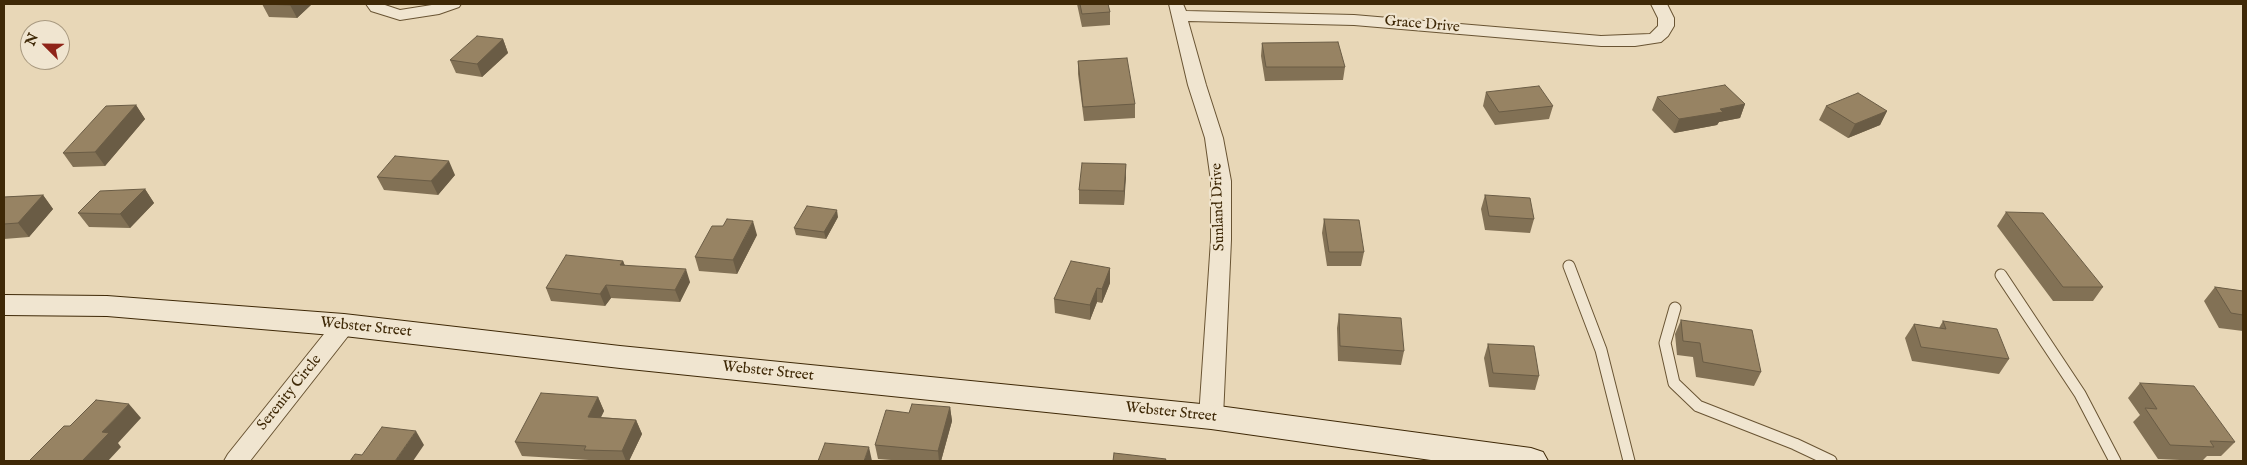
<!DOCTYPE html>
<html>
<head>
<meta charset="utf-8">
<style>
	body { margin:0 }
	#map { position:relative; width:2247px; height:465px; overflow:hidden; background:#e8d7b7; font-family:"IM FELL English",serif }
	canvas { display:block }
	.frame { position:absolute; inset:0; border:5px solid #3f2907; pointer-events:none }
	.north { position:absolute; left:20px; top:20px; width:50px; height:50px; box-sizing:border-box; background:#f0e5d0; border:1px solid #a99a80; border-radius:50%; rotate:293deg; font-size:14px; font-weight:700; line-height:20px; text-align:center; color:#3f2907 }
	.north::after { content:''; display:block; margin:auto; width:18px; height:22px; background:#8f2418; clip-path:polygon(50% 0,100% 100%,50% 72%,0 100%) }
</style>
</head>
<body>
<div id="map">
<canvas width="2247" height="465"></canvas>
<div class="frame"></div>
<div class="north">N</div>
</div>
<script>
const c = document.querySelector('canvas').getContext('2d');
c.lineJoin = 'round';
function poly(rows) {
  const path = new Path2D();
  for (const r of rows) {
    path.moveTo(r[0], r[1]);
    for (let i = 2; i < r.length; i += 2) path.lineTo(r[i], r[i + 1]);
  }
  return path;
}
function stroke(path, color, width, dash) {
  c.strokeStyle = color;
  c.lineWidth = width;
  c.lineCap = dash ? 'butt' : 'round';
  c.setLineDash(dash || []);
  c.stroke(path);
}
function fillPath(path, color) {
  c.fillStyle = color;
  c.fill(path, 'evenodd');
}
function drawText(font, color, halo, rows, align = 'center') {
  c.font = font + ' "IM FELL English",serif';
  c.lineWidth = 4.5;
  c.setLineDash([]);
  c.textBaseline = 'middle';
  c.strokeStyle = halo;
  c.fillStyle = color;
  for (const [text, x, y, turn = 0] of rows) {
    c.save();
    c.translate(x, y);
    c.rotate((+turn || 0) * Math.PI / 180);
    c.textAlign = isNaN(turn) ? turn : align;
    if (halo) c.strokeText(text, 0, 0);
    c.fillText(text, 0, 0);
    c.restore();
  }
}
const service = poly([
	[1569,266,1601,350,1629,461],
	[2001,275,2080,394,2115,461],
	[1675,308,1665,343,1674,383,1698,406,1795,444,1831,461]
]);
const minor = poly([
	[366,4,382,4,400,10,438,4,461,4,459,7,439,14,400,20,371,11,366,4],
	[1169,4,1183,4,1186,11,1354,15,1601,36,1650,34,1658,26,1658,18,1651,4,1667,4,1674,18,1674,26,1668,36,1661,42,1635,46,1601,46,1354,25,1188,21,1206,85,1223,138,1231,181,1231,240,1223,417,1219,423,1211,426,1203,423,1199,417,1211,240,1211,181,1205,138,1188,85,1169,4],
	[344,317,352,319,355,325,352,331,250,461,224,461,228,454,336,319,344,317]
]);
const secondary = poly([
	[4,295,107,296,344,314,620,346,1211,405,1531,448,1543,452,1548,461,1438,461,1211,429,620,368,344,336,107,316,4,315,4,295]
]);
stroke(service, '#695433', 13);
stroke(minor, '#695433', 2);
stroke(secondary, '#3f2907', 2);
stroke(service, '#f0e5d0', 11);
fillPath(minor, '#f0e5d0');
fillPath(secondary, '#f0e5d0');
fillPath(poly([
	[262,4,312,4,297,18,269,17],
	[1077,4,1108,4,1110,12,1110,25,1082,27],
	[503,39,508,53,482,77,456,73,450,60],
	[1262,43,1345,67,1343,80,1265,81,1261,56],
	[1078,61,1135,104,1135,118,1084,121,1078,74],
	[1486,92,1553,106,1549,119,1495,125,1483,106],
	[1657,97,1745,104,1740,118,1719,122,1717,125,1674,133,1652,110],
	[136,105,145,119,105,166,73,167,63,153],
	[1826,106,1887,111,1880,125,1848,138,1819,120],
	[1126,164,1124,205,1079,204,1079,190],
	[455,175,438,195,384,190,377,177],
	[145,189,154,203,130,228,89,227,78,213],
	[43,195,53,209,29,237,4,239,4,197],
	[1485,195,1534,219,1530,233,1485,230,1481,209],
	[2006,212,2103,287,2093,301,2053,301,1997,226],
	[838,217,826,239,796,235,794,228],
	[1324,219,1364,252,1361,266,1327,266,1322,233],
	[757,235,737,274,699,271,695,257],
	[623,261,625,266,690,282,680,302,611,298,605,306,551,301,546,288],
	[1110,268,1110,283,1102,303,1097,302,1090,320,1055,313,1054,299],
	[2215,287,2243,291,2243,331,2219,328,2204,301],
	[1339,314,1404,351,1401,365,1338,361,1337,328],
	[1681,320,1761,372,1754,386,1696,377,1693,357,1677,355,1675,334],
	[1943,321,2009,359,1999,374,1912,361,1905,338,1914,324,1939,328],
	[1488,344,1539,376,1535,390,1489,387,1484,358],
	[2140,383,2235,442,2221,456,2207,456,2202,461,2158,459,2133,422,2140,415,2128,398],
	[598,397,604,411,601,417,636,420,642,434,629,461,590,461,589,460,522,456,515,442],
	[950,407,952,421,941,461,904,461,878,459,875,445,909,413]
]), '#827155');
fillPath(poly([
	[292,4,312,4,297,18,290,5],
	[503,39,508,53,482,77,477,64],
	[1745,104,1740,118,1719,122,1717,125,1674,133,1679,119,1720,109],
	[136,105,145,119,105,166,95,152],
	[1887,111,1880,125,1848,138,1855,124],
	[449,161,455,175,438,195,431,181],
	[1126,164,1126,178,1124,205,1124,191],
	[145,189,154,203,130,228,120,214],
	[43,195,53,209,29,237,18,223],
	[837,210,838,217,826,239,824,232],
	[753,221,757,235,737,274,733,260],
	[623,261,628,273,620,265],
	[1110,268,1110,283,1102,303,1102,289],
	[686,269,690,282,680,302,675,290],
	[606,285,611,298,605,306,600,294],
	[1097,288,1097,302,1090,320,1090,305],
	[598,397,604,411,594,431,588,417],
	[129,404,141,418,118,443,121,447,108,461,82,461,102,432],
	[950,407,952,421,941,461,939,461,938,451],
	[636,420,642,434,629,461,626,461,622,451],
	[416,431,424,445,413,461,395,461],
	[869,447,872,461,864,461]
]), '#6a5c45');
const building = poly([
	[262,4,292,4,290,5,262,4],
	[1080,4,1108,4,1110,12,1082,14,1080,4],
	[477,36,503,39,477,64,450,60,477,36],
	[1338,42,1345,67,1266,67,1262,43,1338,42],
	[1127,58,1135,104,1083,107,1078,61,1127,58],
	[1725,85,1745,104,1720,109,1723,112,1679,119,1657,97,1725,85],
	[1539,86,1553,106,1499,112,1486,92,1539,86],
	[1858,93,1887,111,1855,124,1826,106,1858,93],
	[136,105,95,152,63,153,106,106,136,105],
	[395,156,449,161,431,181,377,177,395,156],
	[1082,163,1126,164,1124,191,1079,190,1082,163],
	[145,189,120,214,78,213,100,191,145,189],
	[43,195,18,223,4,224,4,197,43,195],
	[1485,195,1530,198,1534,219,1489,216,1485,195],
	[807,206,837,210,824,232,794,228,807,206],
	[2006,212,2043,213,2103,287,2063,287,2006,212],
	[727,219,753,221,733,260,695,257,712,226,723,226,727,219],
	[1324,219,1359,220,1364,252,1329,252,1324,219],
	[566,255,623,261,620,265,686,269,675,290,606,285,600,294,546,288,566,255],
	[1071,261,1110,268,1102,289,1097,288,1090,305,1054,299,1071,261],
	[2215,287,2243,291,2243,315,2231,313,2215,287],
	[1339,314,1401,318,1404,351,1340,346,1339,314],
	[1681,320,1752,330,1761,372,1703,362,1700,343,1683,341,1681,320],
	[1943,321,1997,329,2009,359,1921,347,1914,324,1946,329,1943,321],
	[1488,344,1534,346,1539,376,1493,373,1488,344],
	[2140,383,2194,386,2235,442,2210,441,2214,447,2170,445,2145,408,2157,409,2140,383],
	[541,393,598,397,588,417,636,420,622,451,584,450,586,446,515,442,541,393],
	[96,400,129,404,102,432,109,433,82,461,29,461,64,426,70,426,96,400],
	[912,404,950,407,938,451,875,445,886,410,909,413,912,404],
	[382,427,416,431,395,461,399,461,350,461,355,454,362,455,382,427],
	[825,443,869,447,864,461,818,461,825,443],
	[1114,453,1166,459,1165,461,1113,461,1114,453]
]);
fillPath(building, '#978363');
stroke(building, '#6a5c45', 1);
drawText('15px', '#3f2907', '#f0e5d0', [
	["Grace Drive",1422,25,5],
	["Sunland Drive",1219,207,-92],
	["Webster Street",366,328,6],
	["Webster Street",768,372,6],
	["Serenity Circle",290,393,-51],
	["Webster Street",1171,413,6]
]);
</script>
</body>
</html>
